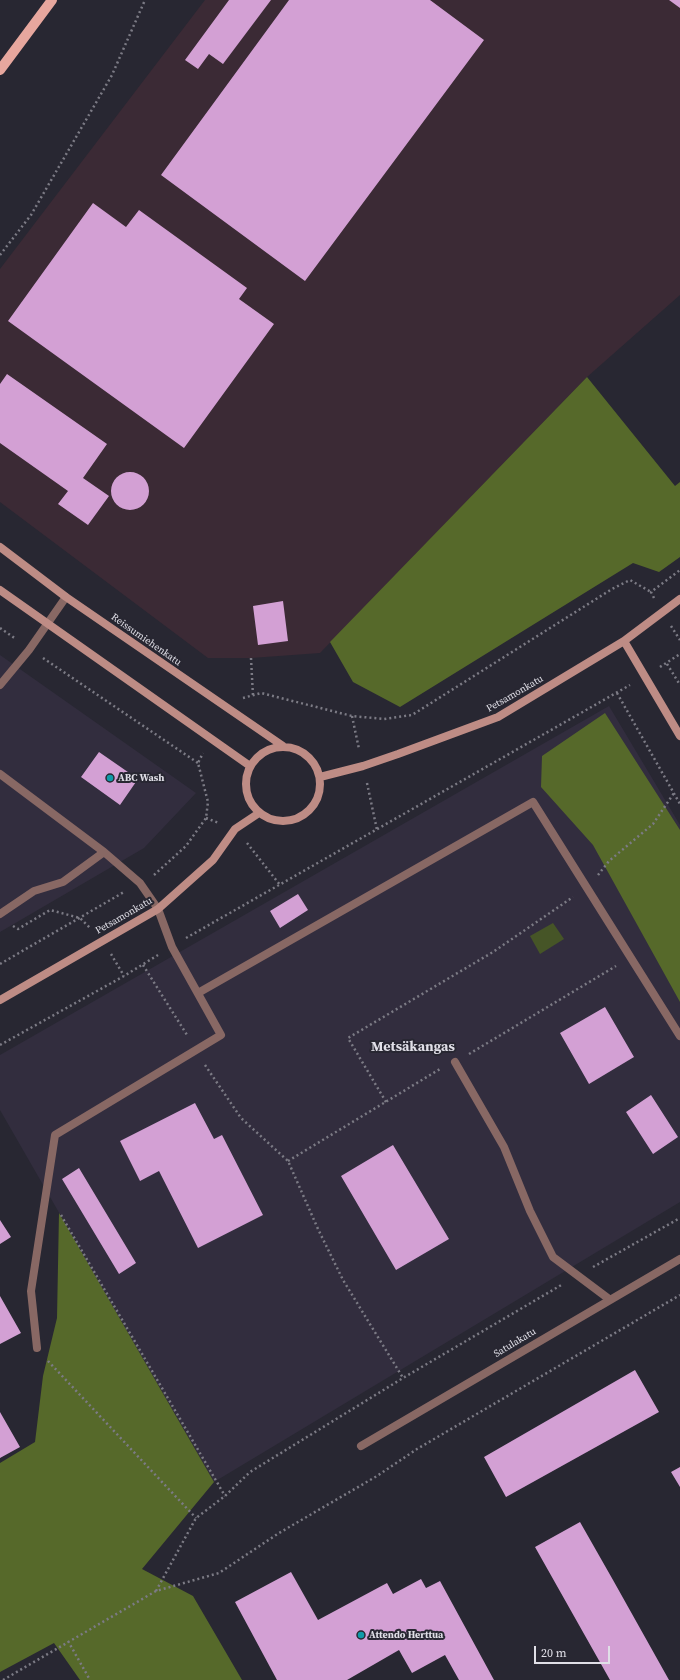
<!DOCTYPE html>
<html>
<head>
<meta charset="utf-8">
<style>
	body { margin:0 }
	#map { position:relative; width:680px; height:1680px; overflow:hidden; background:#282732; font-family:"Source Serif 4",serif }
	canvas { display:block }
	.scale { position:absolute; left:534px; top:1646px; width:76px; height:18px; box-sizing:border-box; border:2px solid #e0dfe7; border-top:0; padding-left:5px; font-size:12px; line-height:14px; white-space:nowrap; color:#e0dfe7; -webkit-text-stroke:3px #282732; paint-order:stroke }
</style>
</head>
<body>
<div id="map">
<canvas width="680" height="1680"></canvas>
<div class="scale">20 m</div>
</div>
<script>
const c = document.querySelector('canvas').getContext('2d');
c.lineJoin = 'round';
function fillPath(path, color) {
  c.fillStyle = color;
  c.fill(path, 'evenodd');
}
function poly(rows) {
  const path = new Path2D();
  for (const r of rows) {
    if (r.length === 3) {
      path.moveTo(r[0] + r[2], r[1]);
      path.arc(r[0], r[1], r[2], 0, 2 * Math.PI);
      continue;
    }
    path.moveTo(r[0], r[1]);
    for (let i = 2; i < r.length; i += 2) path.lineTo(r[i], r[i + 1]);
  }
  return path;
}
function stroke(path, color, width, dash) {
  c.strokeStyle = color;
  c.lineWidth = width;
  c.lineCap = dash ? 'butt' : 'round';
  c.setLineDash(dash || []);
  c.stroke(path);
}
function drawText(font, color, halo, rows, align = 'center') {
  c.font = font + ' "Source Serif 4",serif';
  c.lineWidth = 4;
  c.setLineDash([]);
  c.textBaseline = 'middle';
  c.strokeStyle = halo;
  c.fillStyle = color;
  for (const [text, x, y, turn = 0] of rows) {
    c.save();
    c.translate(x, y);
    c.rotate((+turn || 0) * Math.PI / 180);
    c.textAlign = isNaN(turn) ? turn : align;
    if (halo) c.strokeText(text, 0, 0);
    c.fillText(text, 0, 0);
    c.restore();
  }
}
fillPath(poly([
	[0,655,196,793,144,848,0,932],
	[609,706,680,825,680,1202,214,1482,0,1110,0,1055]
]), '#322d3e');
fillPath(poly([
	[205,0,680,0,680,295,587,377,320,653,251,658,208,658,0,502,0,269]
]), '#3b2a35');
fillPath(poly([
	[553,923,564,939,540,954,530,936]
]), '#465527');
fillPath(poly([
	[587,377,675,486,680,482,680,557,659,572,633,563,400,707,353,682,330,642],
	[605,713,680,830,680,1002,593,845,541,787,542,756],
	[59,1213,214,1482,142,1569,193,1596,242,1680,80,1680,54,1643,0,1672,0,1463,35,1442,43,1376,57,1318]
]), '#56692a');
fillPath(poly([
	[229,0,271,0,223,64,209,54,198,69,185,60],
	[289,0,430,0,484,40,305,281,161,175],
	[669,0,680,0,680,8],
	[93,203,126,227,139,210,247,288,239,299,274,324,184,448,8,321],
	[7,374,107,444,83,478,109,496,88,525,58,504,68,491,0,443,0,384],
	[130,491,19],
	[283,601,288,641,258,645,253,606],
	[99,752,138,779,120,805,81,777],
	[298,894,308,910,280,928,270,911],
	[605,1007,634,1057,589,1084,560,1033],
	[651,1095,678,1137,653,1154,626,1112],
	[195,1103,214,1139,222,1135,263,1215,198,1248,159,1171,140,1181,120,1141],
	[393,1145,449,1239,396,1270,341,1176],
	[79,1168,136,1263,119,1274,62,1179],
	[0,1220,11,1237,0,1244],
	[0,1296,21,1333,0,1344],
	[635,1370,659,1412,506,1497,484,1457],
	[0,1412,20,1447,0,1458],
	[680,1467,680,1487,671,1472],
	[580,1522,613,1580,669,1680,610,1680,535,1547],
	[291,1572,318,1620,387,1583,393,1594,421,1579,426,1588,440,1581,494,1680,459,1680,445,1655,412,1673,399,1650,347,1680,277,1680,235,1602]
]), '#d3a0d4');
stroke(poly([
	[0,255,31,215,112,75,145,0],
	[654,598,651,592,680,570],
	[671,626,680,640],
	[0,628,16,639],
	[43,658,198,763],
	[251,658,253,696],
	[667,664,680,685],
	[660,667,680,654],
	[617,693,680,804],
	[243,698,261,693,352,716,384,719,412,715,612,589,630,580,651,592],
	[352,716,359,749],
	[367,783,377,830],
	[206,818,219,823],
	[247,843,280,885],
	[154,875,186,846,206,818,208,802,198,763,203,753],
	[598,875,609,861,653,824,674,793],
	[13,926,18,929,50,910,80,918,91,929],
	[186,938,630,685],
	[111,954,124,976],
	[0,964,124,892],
	[143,965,187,1035],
	[0,1045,124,976,158,955],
	[469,1054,616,966],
	[205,1065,241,1118,288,1161,318,1229,343,1280,403,1378],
	[386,1102,348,1038,493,952,573,897],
	[288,1161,440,1069],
	[61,1215,225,1496],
	[593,1267,680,1218],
	[48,1361,196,1518],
	[156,1591,196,1518,225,1496,250,1472,403,1378,563,1284],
	[68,1641,90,1680],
	[3,1680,156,1591,219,1573,279,1533,377,1476,417,1449,680,1295]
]), '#7c7b85', 2.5, [2, 3]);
stroke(poly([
	[0,685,29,650,66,597],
	[0,774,104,852,140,883,158,909,172,947,221,1035,55,1135,31,1291,37,1348],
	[0,914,34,891,63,882,104,852],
	[198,993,533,802,680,1036],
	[455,1062,504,1147,530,1211,553,1257,609,1299]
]), '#886864', 8);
stroke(poly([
	[361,1446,680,1259]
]), '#886864', 8);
stroke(poly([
	[0,547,66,597,283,746],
	[0,590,250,766],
	[624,641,680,736],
	[283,784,37],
	[320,777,363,766,398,754,498,717,624,641,680,599],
	[0,1000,158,909,213,860,235,829,259,813]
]), '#be8c85', 8);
stroke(poly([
	[0,70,52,0]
]), '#e7a79e', 10);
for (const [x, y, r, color] of [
	[110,778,4,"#0f9aa8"],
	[361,1635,4,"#0f9aa8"]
]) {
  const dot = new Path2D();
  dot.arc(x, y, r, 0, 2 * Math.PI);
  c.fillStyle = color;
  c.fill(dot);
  stroke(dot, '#282732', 1.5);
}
drawText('10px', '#e0dfe7', '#282732', [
	["Reissumiehenkatu",146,640,35],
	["Petsamonkatu",515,694,-30],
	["Petsamonkatu",124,916,-30],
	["Satulakatu",515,1343,-31]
]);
drawText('bold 10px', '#e0dfe7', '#282732', [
	["ABC Wash",118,778],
	["Attendo Herttua",369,1635]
], 'left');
drawText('bold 14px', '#e0dfe7', '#282732', [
	["Metsäkangas",413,1047]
]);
</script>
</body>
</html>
